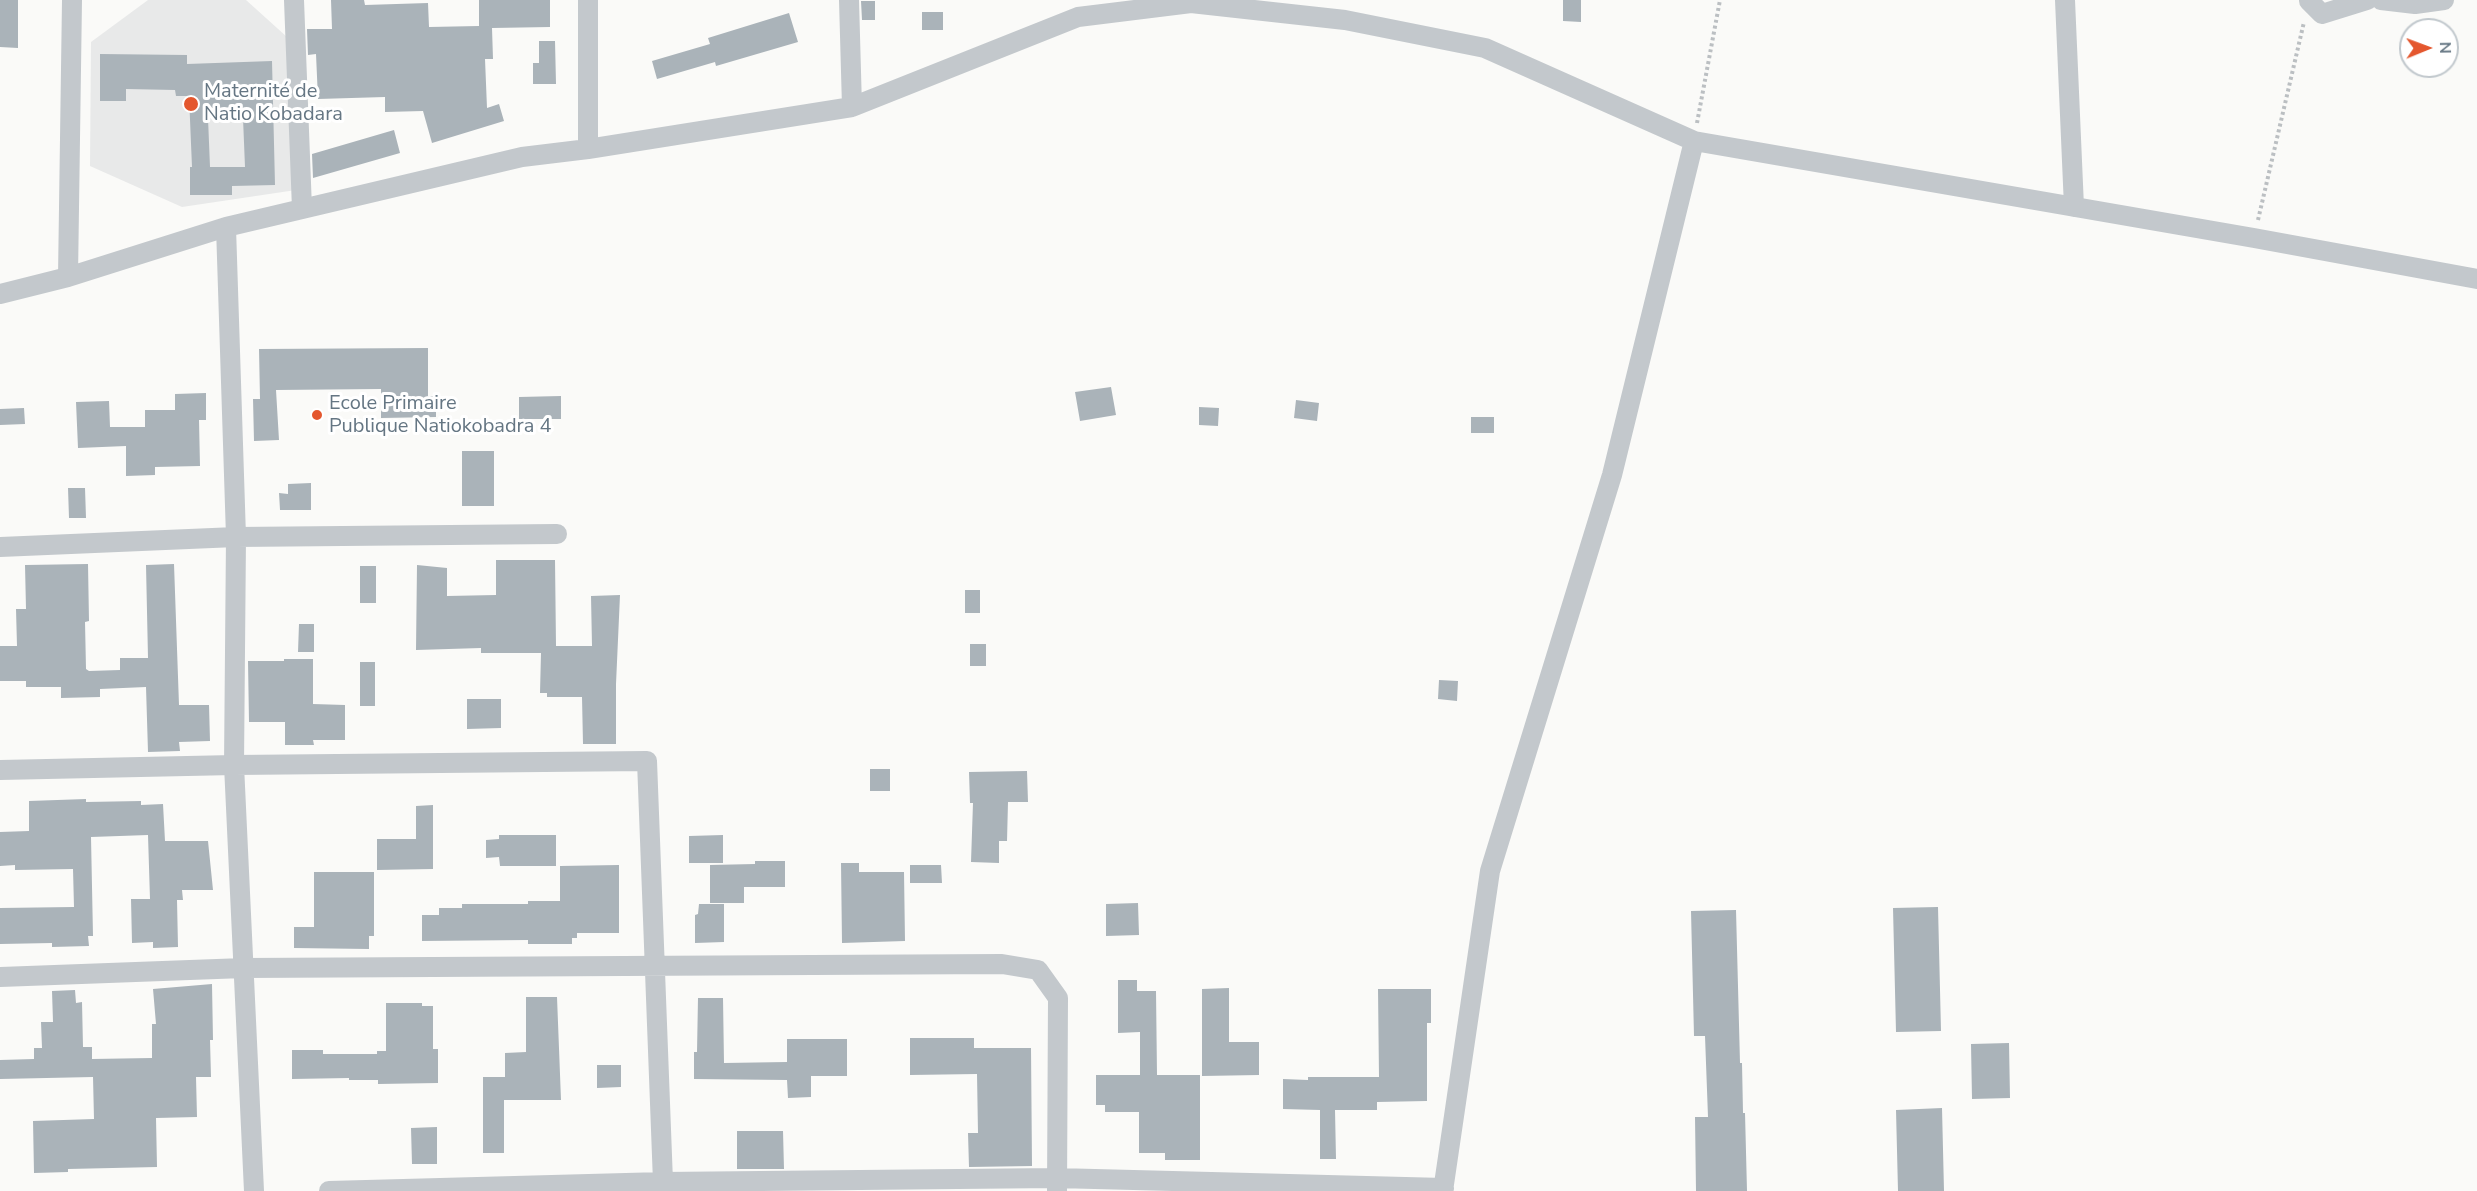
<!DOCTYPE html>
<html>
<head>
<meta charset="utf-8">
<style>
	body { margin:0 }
	#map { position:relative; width:2477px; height:1191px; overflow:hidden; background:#fafaf8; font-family:"Nunito Sans",sans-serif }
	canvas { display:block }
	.north { position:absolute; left:2399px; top:18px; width:60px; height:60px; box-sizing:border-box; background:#fff; border:2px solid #c1c8cd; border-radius:50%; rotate:89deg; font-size:16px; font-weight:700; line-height:24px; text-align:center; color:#657683 }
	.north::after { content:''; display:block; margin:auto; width:21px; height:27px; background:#e4572e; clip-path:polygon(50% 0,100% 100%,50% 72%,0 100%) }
</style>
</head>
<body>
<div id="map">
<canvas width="2477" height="1191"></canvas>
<div class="north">N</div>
</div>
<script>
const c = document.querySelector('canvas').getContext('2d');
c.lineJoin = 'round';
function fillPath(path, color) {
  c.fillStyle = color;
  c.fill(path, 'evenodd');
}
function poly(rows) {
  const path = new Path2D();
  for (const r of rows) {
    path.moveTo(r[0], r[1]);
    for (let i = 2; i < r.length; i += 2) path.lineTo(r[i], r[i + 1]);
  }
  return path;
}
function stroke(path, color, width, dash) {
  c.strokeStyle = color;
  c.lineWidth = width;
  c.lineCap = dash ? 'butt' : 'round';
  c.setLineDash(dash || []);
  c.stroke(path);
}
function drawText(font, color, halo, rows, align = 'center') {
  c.font = font + ' "Nunito Sans",sans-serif';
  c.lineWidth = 6;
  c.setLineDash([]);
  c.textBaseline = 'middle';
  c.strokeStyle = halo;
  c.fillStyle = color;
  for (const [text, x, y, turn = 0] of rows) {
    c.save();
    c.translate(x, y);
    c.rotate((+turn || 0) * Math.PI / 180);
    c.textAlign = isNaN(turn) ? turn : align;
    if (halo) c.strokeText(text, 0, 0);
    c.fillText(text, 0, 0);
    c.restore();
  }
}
fillPath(poly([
	[148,0,246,0,287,37,296,190,182,207,90,166,91,42]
]), '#e8e9e9');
fillPath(poly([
	[0,0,18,0,18,48,0,47],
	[331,0,364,0,365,5,428,3,429,27,479,26,479,0,550,0,550,27,492,28,493,59,485,59,487,108,499,104,504,121,432,143,423,111,385,112,385,97,318,99,316,54,308,55,307,29,332,29],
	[1563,0,1581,0,1581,22,1563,21],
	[861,1,875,1,875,20,862,20],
	[922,12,943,12,943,30,922,30],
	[789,13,798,42,716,66,715,62,657,79,652,61,710,44,708,38],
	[539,41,555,41,556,84,533,84,533,63,539,63],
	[100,54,187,55,187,64,272,61,275,185,232,186,232,195,190,195,190,167,192,167,189,96,176,96,175,90,126,89,126,101,100,101],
	[208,118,243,118,245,167,210,167],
	[394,130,400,153,313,178,312,154],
	[428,348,428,396,436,396,436,417,381,418,381,389,276,390,279,440,254,441,253,399,260,399,259,349],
	[1111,387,1116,415,1080,421,1075,392],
	[206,393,206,420,199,420,200,466,155,467,155,475,126,476,126,446,78,448,76,402,109,401,110,427,145,427,145,410,175,410,175,394],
	[561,396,561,419,519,419,519,397],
	[1296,400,1319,403,1317,421,1294,418],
	[1199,407,1219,408,1218,426,1199,425],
	[24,408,25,424,0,425,0,409],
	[1471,417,1494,417,1494,433,1471,433],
	[462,451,494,451,494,506,462,506],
	[311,483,311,510,280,510,279,493,288,494,288,484],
	[68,488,85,488,86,518,69,518],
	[496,560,555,560,556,646,592,646,591,596,620,595,616,684,616,744,583,744,582,697,547,697,547,693,540,693,541,653,481,653,481,648,416,650,417,565,447,568,447,596,496,595],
	[88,564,89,621,85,622,86,669,89,671,120,670,120,658,148,658,146,565,174,564,179,705,209,705,210,741,179,742,180,751,148,752,146,687,100,689,100,697,61,698,61,687,26,687,26,681,0,681,0,646,17,646,16,609,26,609,25,565],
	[360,566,376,566,376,603,360,603],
	[965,590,980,590,980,613,965,613],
	[299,624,314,624,314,652,298,652],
	[970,644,986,644,986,666,970,666],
	[284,659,313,659,313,704,345,705,345,740,313,740,314,745,285,745,285,722,249,722,248,661,284,661],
	[360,662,375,662,375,706,360,706],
	[1439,680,1458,681,1457,701,1438,699],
	[467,699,501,699,501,728,467,729],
	[870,769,890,769,890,791,870,791],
	[1027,771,1028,802,1008,802,1007,841,999,841,999,863,971,862,973,803,970,803,969,772],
	[86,799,86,802,141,801,141,805,163,804,165,841,208,841,213,890,182,890,183,900,177,900,178,947,153,948,153,942,132,943,131,899,150,899,148,835,91,837,93,936,88,936,89,946,52,947,52,943,0,944,0,908,74,907,73,869,15,870,15,865,0,866,0,832,29,831,29,801],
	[433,805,433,869,377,870,377,839,416,839,416,806],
	[499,835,556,835,556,866,500,866,499,857,486,858,486,840,499,839],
	[723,835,723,863,689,863,689,836],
	[755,861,785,861,785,887,744,887,744,903,710,903,710,865,755,864],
	[841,863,859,863,859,872,904,872,905,941,842,943],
	[619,865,619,933,577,933,577,938,572,938,572,944,528,944,528,940,422,941,422,915,439,915,439,908,462,908,462,904,528,904,528,901,560,901,560,866],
	[910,865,941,865,942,883,910,883],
	[314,872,374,872,374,936,369,936,369,949,294,948,294,927,314,927],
	[1138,903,1139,935,1106,936,1106,904],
	[699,904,724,904,724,942,695,943,695,915,698,914],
	[1938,907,1941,1031,1896,1032,1893,908],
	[1736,910,1740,1063,1742,1063,1743,1113,1745,1113,1747,1191,1696,1191,1695,1117,1708,1117,1705,1036,1694,1036,1691,911],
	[1118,980,1137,980,1137,991,1156,991,1157,1075,1200,1075,1200,1160,1165,1160,1165,1153,1139,1153,1139,1112,1105,1112,1105,1105,1096,1105,1096,1075,1140,1075,1140,1032,1118,1033],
	[212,984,213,1040,210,1040,211,1077,196,1077,197,1117,156,1118,157,1167,68,1169,68,1172,34,1173,33,1121,94,1119,93,1077,0,1079,0,1060,34,1059,34,1048,42,1048,41,1022,53,1022,52,991,75,990,76,1003,82,1002,83,1047,92,1047,92,1059,152,1058,152,1024,156,1024,153,989],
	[1229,988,1229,1042,1259,1042,1259,1075,1202,1076,1202,989],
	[1378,989,1431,989,1431,1023,1427,1023,1427,1101,1377,1102,1377,1110,1335,1110,1336,1159,1320,1159,1320,1110,1283,1109,1283,1079,1308,1080,1308,1077,1379,1077],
	[526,997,557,997,561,1100,504,1100,504,1153,483,1153,483,1077,505,1077,505,1053,526,1052],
	[698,998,723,998,724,1063,787,1062,787,1039,847,1039,847,1076,811,1076,811,1097,788,1098,787,1080,694,1079,694,1052,697,1052],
	[386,1003,422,1003,422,1006,433,1006,433,1049,438,1049,438,1083,378,1084,378,1080,349,1080,349,1078,292,1079,292,1050,323,1050,323,1054,377,1054,377,1051,386,1051],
	[910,1038,974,1038,974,1048,1031,1048,1032,1166,969,1167,968,1133,978,1133,977,1074,910,1075],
	[2009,1043,2010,1098,1972,1099,1971,1044],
	[597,1065,621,1065,621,1087,597,1088],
	[1942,1108,1944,1191,1898,1191,1896,1110],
	[437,1127,437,1164,412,1164,411,1128],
	[737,1131,783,1131,784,1169,737,1169]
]), '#aab3b9');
stroke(poly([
	[1697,123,1720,0],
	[2258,220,2304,22]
]), '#bbbfc2', 4, [3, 3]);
stroke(poly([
	[294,0,302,209],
	[588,0,588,149],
	[849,0,852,107],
	[2065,0,2074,207],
	[2381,0,2415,4,2444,0],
	[2309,1,2322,14,2367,0],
	[226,227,236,537,234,765,254,1191],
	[68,277,72,0],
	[0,294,68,277,226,227,522,157,588,149,852,107,1078,17,1191,3,1345,20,1485,48,1694,141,2254,238,2477,279],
	[0,547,236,537,557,534],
	[0,770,234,765,647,761,663,1182],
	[0,977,244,968,1002,964,1038,970,1058,998,1057,1191],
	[329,1191,663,1182,1056,1178,1444,1188],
	[1443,1191,1490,871,1612,475,1694,141]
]), '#c3c8cc', 20);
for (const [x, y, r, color] of [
	[191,104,8,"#e4572e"],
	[317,415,6,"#e4572e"]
]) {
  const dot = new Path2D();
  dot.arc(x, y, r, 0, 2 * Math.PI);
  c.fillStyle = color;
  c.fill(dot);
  stroke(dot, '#fff', 2);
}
drawText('20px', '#657683', '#fff', [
	["Maternité de",204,92],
	["Natio Kobadara",204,115],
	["Ecole Primaire",329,404],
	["Publique Natiokobadra 4",329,427]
], 'left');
</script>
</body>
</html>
